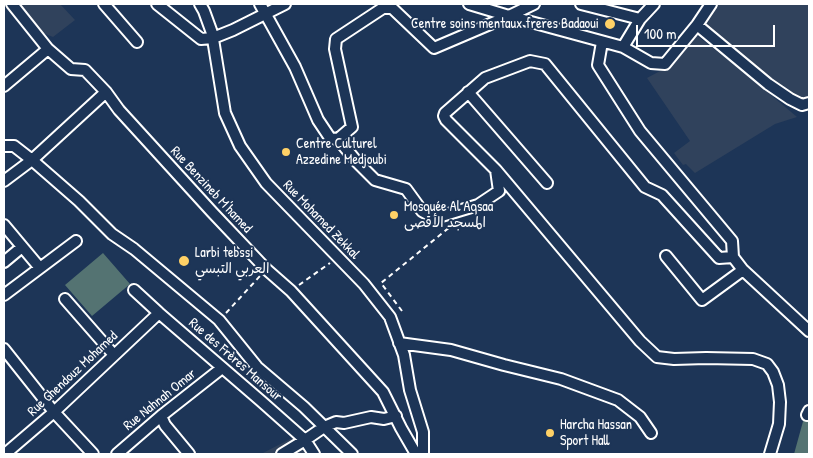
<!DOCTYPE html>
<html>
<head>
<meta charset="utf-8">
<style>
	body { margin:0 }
	#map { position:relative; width:813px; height:458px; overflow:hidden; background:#1d3557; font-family:"Patrick Hand",sans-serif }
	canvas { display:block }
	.frame { position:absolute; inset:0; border:5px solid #fff; pointer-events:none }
	.scale { position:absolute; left:636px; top:25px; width:139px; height:22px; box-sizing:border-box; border:2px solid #fff; border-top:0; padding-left:6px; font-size:15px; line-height:18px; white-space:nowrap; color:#fff; -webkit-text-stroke:4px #1d3557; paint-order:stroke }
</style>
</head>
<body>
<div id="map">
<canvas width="813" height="458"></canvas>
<div class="frame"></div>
<div class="scale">100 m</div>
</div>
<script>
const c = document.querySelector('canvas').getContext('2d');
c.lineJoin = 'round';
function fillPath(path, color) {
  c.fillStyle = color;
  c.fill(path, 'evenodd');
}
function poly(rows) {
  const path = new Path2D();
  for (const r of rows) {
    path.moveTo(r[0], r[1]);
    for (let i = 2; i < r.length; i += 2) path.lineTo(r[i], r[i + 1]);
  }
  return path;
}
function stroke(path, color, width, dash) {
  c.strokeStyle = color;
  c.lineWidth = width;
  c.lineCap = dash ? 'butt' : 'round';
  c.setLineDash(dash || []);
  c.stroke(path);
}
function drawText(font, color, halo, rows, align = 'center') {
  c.font = font + ' "Patrick Hand","Playpen Sans Arabic",sans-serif';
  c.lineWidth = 4;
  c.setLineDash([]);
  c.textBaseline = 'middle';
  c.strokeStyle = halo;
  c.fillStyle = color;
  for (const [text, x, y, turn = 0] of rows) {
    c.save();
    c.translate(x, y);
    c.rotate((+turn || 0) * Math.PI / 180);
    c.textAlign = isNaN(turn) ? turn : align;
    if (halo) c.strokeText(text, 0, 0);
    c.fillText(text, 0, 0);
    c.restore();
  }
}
fillPath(poly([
	[22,4,60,4,75,20,53,37,43,33,19,6],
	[712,4,809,4,809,97,806,99,798,98,788,92,699,19],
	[695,34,751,78,797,117,775,124,695,173,686,164,683,165,674,153,690,141,647,78,662,70],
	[296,436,306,454,261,454]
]), '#30425c');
fillPath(poly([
	[103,253,130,284,92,316,65,285],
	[809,404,809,454,794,454,807,407]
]), '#547372');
const minor = poly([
	[12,4,48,49,71,69,85,70,106,92,119,110,212,212,266,269,291,291,383,392,401,428,416,454],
	[104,4,137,42],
	[157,4,201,39,213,38,233,30,285,4],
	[200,4,204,11,212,33,225,113,240,146,266,183,364,284,390,317,404,355,410,390,423,432,423,454],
	[260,4,295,67,318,120,330,138,338,139,352,127,335,49,336,39,383,8,392,8,434,48,509,16,623,47,651,63,665,64,697,25,711,4],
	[469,4,509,16,534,4],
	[581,4,640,19],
	[697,25,768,84,790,99,802,105,809,103],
	[623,47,640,19,654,4],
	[4,86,48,49],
	[468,92,547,183],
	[338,139,357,162,375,180,406,189,422,211,435,218,478,205,499,191,496,170,446,120,444,116,445,113,485,78,530,61,545,64,645,187,662,195,719,258,733,257,732,241,640,131,598,65,602,42],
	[4,146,14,146,32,160,79,201,112,234,134,249,219,320,257,367,304,407,352,454],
	[496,170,640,341,657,357,674,359,706,358,753,359,767,364,773,372,778,385,780,402,779,424,770,454],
	[4,181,32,160,106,92],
	[4,225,40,268],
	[666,256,702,300,743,270,733,257],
	[4,262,22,247],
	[743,270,809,331],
	[134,290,159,313,261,401,305,440,314,454],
	[4,295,76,241],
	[65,299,114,355],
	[399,343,451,350,504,365,561,379,618,400,640,417,651,433],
	[4,349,54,412,93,454],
	[807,415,809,411],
	[161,416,165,425,189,454],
	[5,454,54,412,159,313],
	[117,454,161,416,222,368],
	[282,454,305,440,324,427,336,422,344,423,371,417,384,419,396,416]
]);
stroke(minor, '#fff', 14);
stroke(poly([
	[299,285,330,263],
	[402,311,381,283,456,222],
	[226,313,260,276]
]), '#fff', 2, [5, 4]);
stroke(minor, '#1d3557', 10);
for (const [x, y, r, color] of [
	[610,24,6,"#ffd166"],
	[286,152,5,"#ffd166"],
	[394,215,5,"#ffd166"],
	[184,261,6,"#ffd166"],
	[550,433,5,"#ffd166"]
]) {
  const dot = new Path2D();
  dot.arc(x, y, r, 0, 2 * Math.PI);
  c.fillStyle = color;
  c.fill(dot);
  stroke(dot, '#1d3557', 2);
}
drawText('14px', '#fff', '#1d3557', [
	["Centre soins mentaux freres Badaoui",599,24,"right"],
	["Centre Culturel",296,144],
	["Azzedine Medjoubi",296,160],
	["Mosquée Al Aqsaa",404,207],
	["المسجد الأقصى",404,223],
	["Larbi tebssi",195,253],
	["العربي التبسي",195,269],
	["Harcha Hassan",560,425],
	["Sport Hall",560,441]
], 'left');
drawText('14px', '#fff', '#1d3557', [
	["Rue Benzineb M'hamed",211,190,47],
	["Rue Mohamed Zekkal",321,220,46],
	["Rue des Frères Mansour",235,360,41],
	["Rue Ghendouz Mohamed",73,374,-43],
	["Rue Nahnah Omar",160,400,-39]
]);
</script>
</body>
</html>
